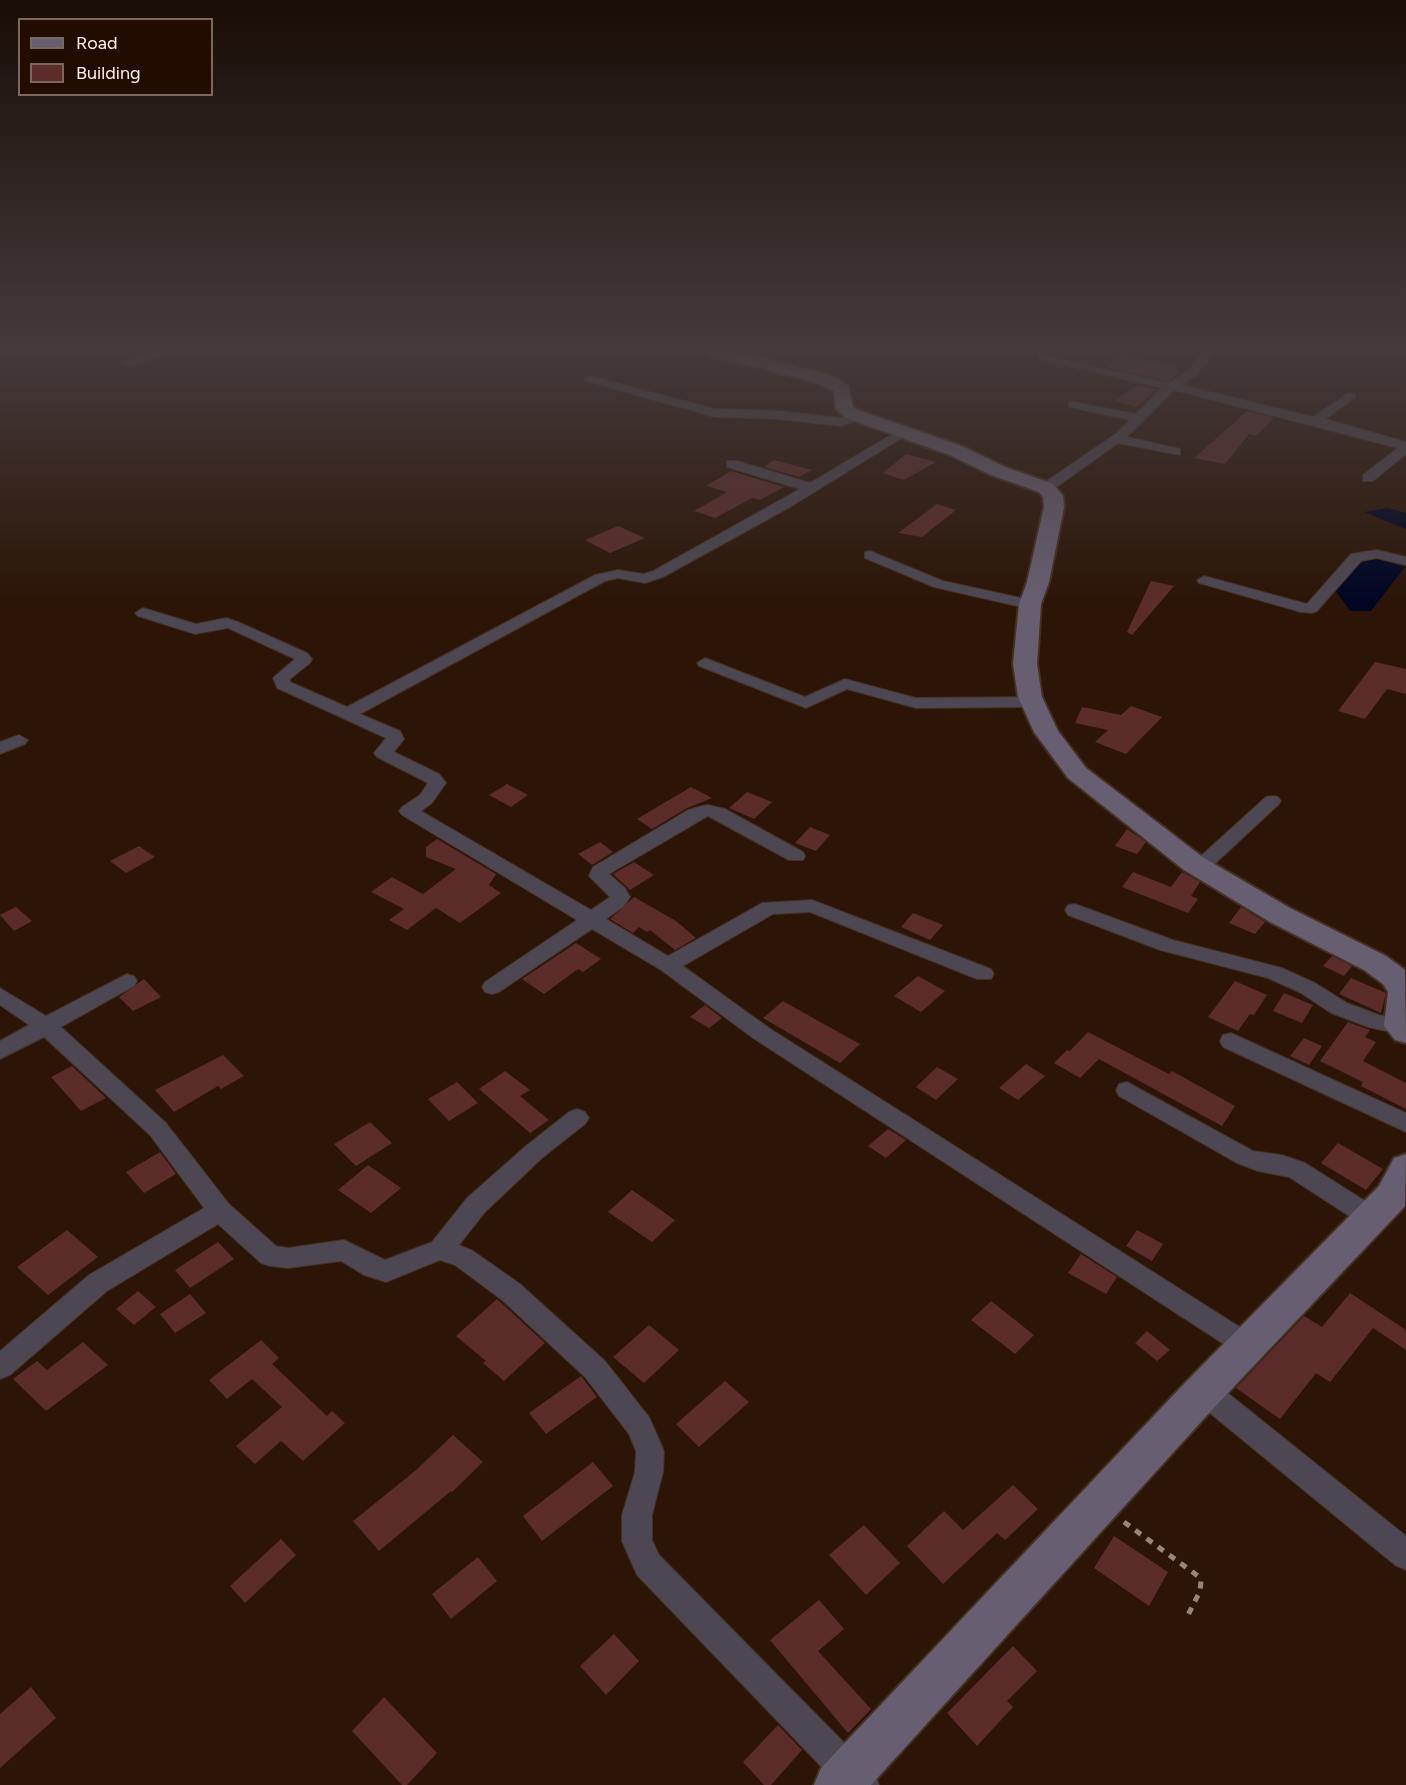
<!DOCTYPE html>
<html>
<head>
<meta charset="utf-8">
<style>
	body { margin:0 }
	#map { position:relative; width:1406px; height:1785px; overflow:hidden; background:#2c1507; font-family:Figtree,sans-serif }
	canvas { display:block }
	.legend { position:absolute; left:18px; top:18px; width:195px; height:78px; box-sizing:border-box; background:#220c01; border:2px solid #7a685e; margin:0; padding:8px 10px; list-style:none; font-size:18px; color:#fff2ea }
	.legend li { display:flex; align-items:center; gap:12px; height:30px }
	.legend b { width:30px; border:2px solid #7a685e }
</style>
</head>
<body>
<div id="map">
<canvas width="1406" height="1785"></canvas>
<ul class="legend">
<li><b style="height:8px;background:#675f71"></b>Road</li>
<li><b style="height:16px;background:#5b2c2a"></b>Building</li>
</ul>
</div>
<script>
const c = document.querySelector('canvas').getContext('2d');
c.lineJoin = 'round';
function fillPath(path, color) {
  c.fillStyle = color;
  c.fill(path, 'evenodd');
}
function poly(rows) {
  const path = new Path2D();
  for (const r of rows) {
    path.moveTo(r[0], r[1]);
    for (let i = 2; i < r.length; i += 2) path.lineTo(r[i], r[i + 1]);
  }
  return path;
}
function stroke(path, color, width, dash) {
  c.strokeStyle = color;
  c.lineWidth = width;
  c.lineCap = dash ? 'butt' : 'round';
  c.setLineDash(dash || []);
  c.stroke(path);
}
fillPath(poly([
	[1387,508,1406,513,1406,529,1364,512],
	[1370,557,1405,567,1371,611,1350,611,1333,587,1352,565]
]), '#000522');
fillPath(poly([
	[1122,355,1167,366,1172,363,1179,372,1169,381,1106,367],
	[1138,385,1157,389,1137,407,1114,401],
	[1247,411,1274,418,1256,436,1249,434,1225,464,1194,458],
	[906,454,936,462,904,480,883,473],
	[774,460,812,470,799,477,764,467],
	[731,471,784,487,760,500,752,498,715,518,694,511,727,492,706,486],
	[937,504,956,510,922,537,898,533],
	[618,526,645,538,610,553,585,540],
	[1151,581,1174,586,1132,635,1127,632],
	[1375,662,1406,669,1406,694,1387,689,1365,719,1338,711],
	[1131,706,1162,717,1126,754,1095,742,1108,730,1075,723,1082,707,1121,715],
	[507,784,528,795,511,807,489,795],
	[691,787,712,798,687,808,652,829,637,819],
	[747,792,772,802,754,819,729,808],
	[810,827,830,835,816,851,795,843],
	[1127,829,1146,842,1137,854,1115,846],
	[437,839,496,874,489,885,501,893,460,923,436,908,407,930,389,920,404,909,371,892,392,877,423,894,456,869,426,857,426,847],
	[600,842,613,852,592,865,578,854],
	[139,846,155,857,126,873,110,861],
	[634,862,654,875,630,890,613,874],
	[1133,872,1171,887,1182,872,1200,882,1191,896,1198,899,1188,913,1122,887],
	[634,897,676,921,696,938,675,950,650,930,647,932,639,927,633,933,610,919],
	[16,907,32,921,14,931,0,915],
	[1241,907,1265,922,1255,934,1229,923],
	[913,913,943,925,930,940,901,927],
	[576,943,601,959,583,972,578,969,544,994,522,979],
	[1332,956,1352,966,1344,976,1323,966],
	[918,976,945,991,921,1012,894,996],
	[1351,978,1386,993,1381,1013,1339,994],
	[144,979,161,997,133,1011,119,997],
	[1235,981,1267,995,1254,1015,1250,1014,1238,1031,1208,1017],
	[1284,993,1313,1005,1302,1023,1273,1011],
	[783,1001,813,1018,860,1044,840,1063,763,1018],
	[705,1005,722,1018,709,1028,690,1017],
	[1348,1022,1370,1030,1365,1037,1376,1042,1363,1061,1406,1083,1406,1109,1361,1086,1363,1082,1320,1061],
	[1088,1032,1169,1074,1172,1071,1235,1106,1222,1126,1099,1059,1080,1078,1054,1063,1067,1050,1070,1051],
	[1304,1038,1322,1046,1309,1065,1290,1056],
	[223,1055,244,1076,221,1089,218,1086,174,1112,155,1090],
	[1026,1064,1045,1076,1018,1100,999,1088],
	[72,1066,106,1098,81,1111,51,1077],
	[937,1067,958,1079,936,1100,916,1087],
	[505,1071,530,1090,520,1096,549,1120,530,1133,479,1089],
	[457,1082,478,1103,449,1121,428,1099],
	[370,1122,392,1143,356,1166,334,1144],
	[888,1129,906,1140,886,1158,868,1146],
	[1338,1143,1383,1169,1366,1190,1321,1163],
	[160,1152,176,1174,144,1193,126,1172],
	[368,1165,401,1188,371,1213,338,1190],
	[632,1190,675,1220,652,1242,608,1212],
	[67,1230,98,1257,48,1295,17,1267],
	[1137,1230,1163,1244,1152,1261,1126,1246],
	[218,1242,234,1259,190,1288,175,1270],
	[1081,1254,1117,1277,1106,1294,1068,1273],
	[138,1291,156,1307,134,1325,116,1309],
	[1350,1293,1406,1330,1406,1350,1373,1328,1330,1382,1316,1373,1280,1419,1236,1388,1304,1316,1322,1327],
	[190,1294,206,1313,175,1333,160,1314],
	[497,1299,545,1343,504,1381,483,1363,486,1361,456,1336],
	[991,1301,1034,1335,1015,1354,971,1320],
	[649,1325,679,1350,644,1383,613,1357],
	[1147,1331,1170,1350,1157,1361,1135,1343],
	[261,1340,279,1358,272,1364,327,1416,332,1411,345,1423,303,1461,281,1441,255,1464,236,1446,282,1407,252,1379,227,1399,209,1380],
	[83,1342,108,1365,46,1411,13,1379,37,1361,47,1370],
	[581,1376,597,1397,546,1434,529,1413],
	[725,1381,749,1402,699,1447,676,1424],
	[453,1435,483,1462,452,1492,451,1491,379,1551,353,1521,415,1471],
	[593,1462,613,1486,542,1541,523,1516],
	[1013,1485,1038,1509,1005,1540,997,1533,943,1584,907,1546,944,1511,963,1530],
	[864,1525,900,1563,866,1595,829,1555],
	[1114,1536,1168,1572,1149,1606,1094,1568],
	[281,1539,296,1555,245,1603,230,1586],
	[478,1557,497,1581,451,1619,432,1594],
	[819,1600,844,1629,818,1651,871,1709,848,1733,770,1640],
	[614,1634,639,1661,606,1695,580,1666],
	[1013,1646,1037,1671,1007,1701,1013,1707,977,1746,947,1713],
	[31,1687,56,1718,0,1768,0,1714],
	[384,1697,437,1753,407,1785,402,1785,352,1731],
	[778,1725,802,1750,771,1785,764,1785,743,1762]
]), '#5b2c2a');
const street = poly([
	[156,352,173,352,127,366,121,363,156,352],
	[1202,352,1213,352,1197,374,1182,385,1313,417,1347,394,1355,394,1355,398,1325,419,1406,442,1406,454,1373,481,1363,481,1363,475,1398,448,1174,390,1127,437,1180,449,1180,455,1118,443,1051,491,1041,491,1041,485,1117,433,1130,420,1069,407,1069,401,1136,414,1161,388,1039,359,1039,355,1169,383,1189,370,1202,352],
	[590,376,715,409,778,411,841,418,861,414,867,418,841,426,778,419,715,417,586,381,584,379,590,376],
	[901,429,907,433,905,436,790,507,663,577,645,583,618,578,605,581,360,714,400,731,404,739,394,752,439,774,446,783,432,803,421,811,591,910,610,897,589,876,593,867,688,810,702,806,708,805,725,809,803,852,805,856,803,860,789,860,708,816,609,874,625,888,630,897,624,906,606,919,668,956,762,903,812,900,991,969,994,974,991,979,977,979,810,912,773,914,683,966,769,1028,1257,1338,1261,1346,1257,1354,1248,1358,1239,1354,753,1038,661,970,592,929,499,992,492,994,485,992,482,987,485,982,577,920,402,815,399,811,402,807,420,795,428,783,377,757,374,753,386,738,277,688,273,678,295,659,228,628,195,634,138,616,135,613,143,608,196,624,226,618,238,622,307,653,312,659,310,663,290,679,290,682,347,707,595,575,618,570,644,574,653,571,800,489,727,467,727,461,737,461,810,483,901,429],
	[1377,550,1406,557,1406,565,1377,558,1361,561,1317,611,1312,613,1301,612,1199,583,1197,580,1204,576,1307,604,1351,554,1377,550],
	[870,551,943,581,1035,601,1038,604,1030,609,934,587,865,558,865,552,870,551],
	[705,658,805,697,845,679,916,698,1032,697,1040,702,1032,707,916,708,847,689,806,708,699,666,697,663,705,658],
	[19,735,28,740,25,744,0,754,0,742,19,735],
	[1272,796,1278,797,1281,801,1278,805,1206,872,1192,872,1189,868,1192,864,1266,797,1272,796],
	[1075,904,1173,940,1282,968,1315,983,1347,1003,1379,1015,1406,1020,1406,1032,1400,1034,1368,1027,1331,1013,1301,993,1268,978,1160,950,1068,915,1065,910,1068,905,1075,904],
	[127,974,134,976,137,981,134,986,61,1027,166,1123,229,1204,276,1246,288,1248,344,1240,385,1260,432,1242,467,1198,526,1146,569,1112,577,1109,585,1112,589,1118,585,1124,542,1158,485,1212,459,1245,473,1251,520,1284,605,1361,649,1417,664,1451,663,1472,652,1515,652,1540,659,1555,874,1773,879,1785,839,1785,637,1575,622,1541,622,1515,635,1472,636,1451,629,1434,585,1377,502,1300,455,1265,440,1260,386,1282,364,1275,341,1261,288,1268,270,1266,261,1263,218,1224,107,1291,10,1375,0,1379,0,1351,89,1275,204,1208,150,1135,44,1037,0,1059,0,1041,29,1025,0,1005,0,988,46,1016,127,974],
	[1231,1033,1406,1113,1406,1132,1223,1047,1220,1041,1223,1035,1231,1033],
	[1127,1082,1253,1151,1282,1155,1305,1163,1381,1211,1384,1218,1381,1225,1372,1228,1363,1225,1289,1177,1258,1171,1237,1163,1119,1096,1116,1090,1119,1084,1127,1082],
	[1204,1379,1214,1382,1406,1536,1406,1570,1395,1565,1194,1400,1190,1391,1194,1382,1204,1379]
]);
const secondary = poly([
	[709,352,735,352,829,375,848,385,853,407,858,410,964,447,1005,467,1053,484,1063,496,1064,507,1049,582,1041,604,1037,664,1042,697,1058,731,1086,768,1204,858,1290,908,1386,956,1405,970,1406,1043,1395,1040,1384,1026,1388,992,1383,984,1364,970,1270,922,1184,870,1068,778,1034,732,1018,697,1013,664,1019,604,1027,582,1044,507,1043,497,1039,492,991,475,950,455,846,418,836,409,834,391,817,383,711,355,709,352],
	[1406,1154,1405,1206,1210,1412,871,1785,814,1785,821,1768,1182,1386,1379,1186,1394,1158,1406,1154]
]);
stroke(street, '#453022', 2);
stroke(secondary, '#453022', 4);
stroke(poly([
	[1124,1522,1198,1576,1201,1581,1200,1591,1187,1617]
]), '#98867c', 5, [7, 7]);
fillPath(street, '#4c4752');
fillPath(secondary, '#675f71');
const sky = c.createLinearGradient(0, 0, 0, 602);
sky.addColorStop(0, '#180c04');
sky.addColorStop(0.58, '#453b3c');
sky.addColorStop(1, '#453b3c00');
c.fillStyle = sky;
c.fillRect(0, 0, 1406, 602);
</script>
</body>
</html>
